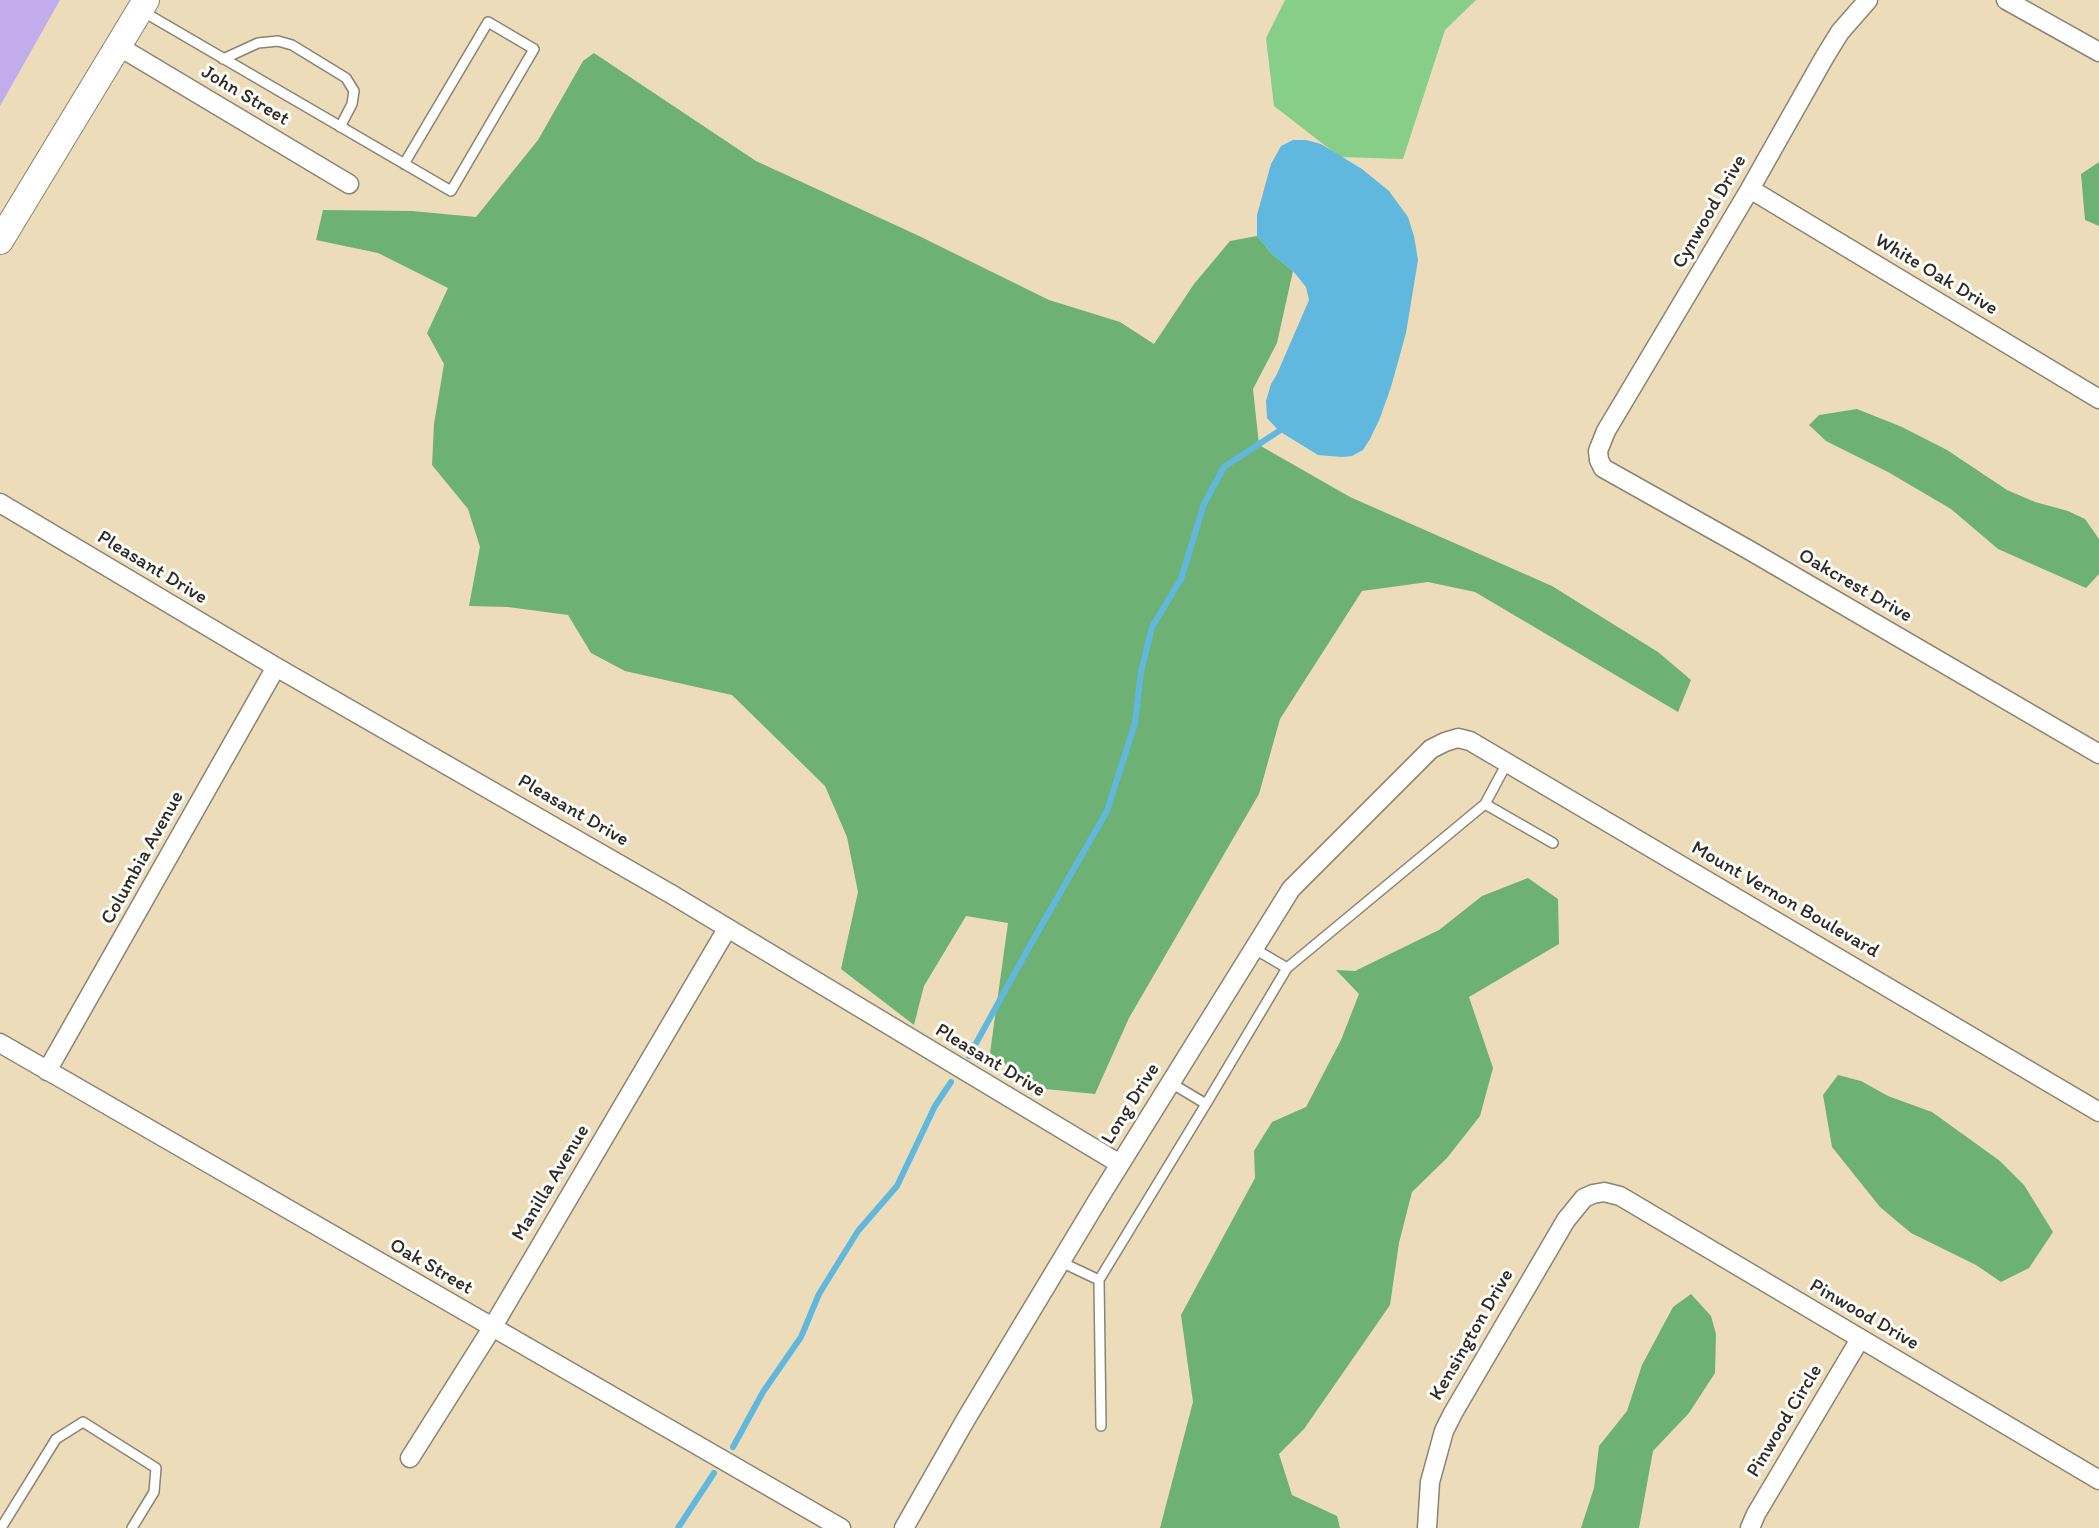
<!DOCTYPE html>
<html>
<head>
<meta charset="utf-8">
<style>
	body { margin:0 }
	canvas { display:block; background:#eddcb9 }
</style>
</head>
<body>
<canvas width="2099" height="1528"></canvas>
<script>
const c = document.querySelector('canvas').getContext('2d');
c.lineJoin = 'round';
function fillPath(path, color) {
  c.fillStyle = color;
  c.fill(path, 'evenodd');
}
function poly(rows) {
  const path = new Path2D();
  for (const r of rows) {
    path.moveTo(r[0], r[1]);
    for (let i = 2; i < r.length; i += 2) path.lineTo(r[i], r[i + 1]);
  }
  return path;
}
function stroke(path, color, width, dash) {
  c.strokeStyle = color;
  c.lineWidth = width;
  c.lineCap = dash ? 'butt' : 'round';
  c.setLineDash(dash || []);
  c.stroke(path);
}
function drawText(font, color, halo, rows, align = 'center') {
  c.font = font + ' Itim,sans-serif';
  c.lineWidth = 6;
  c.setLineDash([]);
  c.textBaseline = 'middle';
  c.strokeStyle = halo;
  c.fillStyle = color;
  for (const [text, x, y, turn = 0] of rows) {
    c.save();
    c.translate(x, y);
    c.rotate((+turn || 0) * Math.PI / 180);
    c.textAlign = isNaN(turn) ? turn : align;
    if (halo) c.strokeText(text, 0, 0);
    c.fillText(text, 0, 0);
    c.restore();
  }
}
fillPath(poly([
	[1285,0,1476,0,1445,30,1403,159,1340,157,1274,106,1266,38]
]), '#87ce89');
fillPath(poly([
	[594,53,756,161,917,235,1049,300,1120,322,1154,344,1194,284,1230,241,1257,236,1272,254,1293,271,1277,343,1253,389,1259,445,1350,497,1552,586,1658,652,1691,680,1678,712,1475,592,1428,582,1362,591,1280,719,1259,794,1129,1018,1095,1094,1036,1088,990,1053,1008,923,966,916,924,986,914,1025,841,969,858,892,847,837,825,786,732,695,625,671,591,653,568,615,508,607,469,606,480,547,468,509,432,465,434,424,444,364,427,333,448,288,378,253,316,240,323,210,412,211,476,217,538,140,583,61],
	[2099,162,2099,226,2085,220,2081,174],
	[1857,409,1902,427,1947,450,2007,490,2035,502,2068,511,2085,519,2099,539,2099,574,2086,588,1998,549,1951,509,1888,472,1826,441,1809,425,1819,415],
	[1528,878,1558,899,1559,944,1469,997,1493,1068,1480,1116,1447,1158,1412,1192,1399,1243,1390,1305,1304,1429,1279,1454,1292,1495,1337,1516,1340,1528,1160,1528,1193,1402,1181,1315,1255,1178,1254,1151,1272,1122,1306,1107,1341,1040,1359,994,1336,970,1355,971,1439,930,1482,896],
	[1838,1075,1861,1081,1888,1096,1932,1112,2000,1161,2024,1185,2053,1232,2029,1268,2001,1282,1976,1265,1911,1233,1880,1207,1832,1147,1823,1095],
	[1691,1294,1711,1316,1716,1334,1715,1373,1689,1413,1653,1451,1639,1528,1581,1528,1594,1488,1599,1446,1627,1411,1642,1365,1673,1307]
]), '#6db175');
fillPath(poly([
	[1293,140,1306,140,1321,144,1362,169,1389,191,1408,217,1414,236,1418,260,1406,333,1391,387,1380,418,1370,439,1363,450,1352,456,1342,457,1318,455,1279,431,1267,418,1266,401,1271,384,1277,374,1309,300,1306,287,1293,271,1272,254,1257,236,1257,215,1271,164,1281,146]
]), '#61b8de');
stroke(poly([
	[969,1056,1028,949,1107,811,1135,723,1141,671,1152,627,1181,579,1204,504,1224,467,1279,431],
	[733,1447,763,1392,801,1337,819,1294,858,1231,897,1186,935,1106,951,1082],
	[678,1528,714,1473]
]), '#61b8de', 6);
fillPath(poly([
	[0,0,60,0,0,106]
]), '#c3aceb');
const lane = poly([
	[142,11,451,191,534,49,488,22,404,164],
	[223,59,258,43,278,41,292,45,346,78,354,91,352,104,340,127],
	[1485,804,1553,843],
	[1287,968,1485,804,1507,763],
	[1206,1104,1287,968,1253,948],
	[1061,1262,1099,1280,1206,1104,1171,1083],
	[1099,1280,1101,1426],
	[1,1528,56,1439,83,1422,156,1468,154,1492,132,1528]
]);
const street = poly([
	[1868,0,1840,32,1824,58,1750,189,1606,431,1598,451,1599,460,1603,468,1749,550,2099,754],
	[2006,0,2099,52],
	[118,46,349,184],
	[1750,189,2099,399],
	[0,503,276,667,671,894,1120,1164],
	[0,1043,841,1528],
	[47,1071,276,667],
	[410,1458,492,1328,727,929],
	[904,1528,966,1419,1099,1198,1291,889,1431,749,1445,742,1458,738,1470,741,2099,1112],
	[1427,1528,1430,1482,1444,1431,1453,1413,1566,1220,1584,1198,1593,1194,1604,1192,1620,1196,2099,1480],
	[1750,1528,1756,1514,1860,1339]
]);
const secondary = poly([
	[0,241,146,0]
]);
stroke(lane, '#8c8472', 12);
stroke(street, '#8c8472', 21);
stroke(secondary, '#8c8472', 28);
stroke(lane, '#fff', 9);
stroke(street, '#fff', 18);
stroke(secondary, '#fff', 26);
drawText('20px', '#2b2b2b', '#fdfcf7', [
	["John Street",245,96,31],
	["Cynwood Drive",1710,212,-60],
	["White Oak Drive",1936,275,31],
	["Pleasant Drive",152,568,31],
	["Oakcrest Drive",1855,586,30],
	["Pleasant Drive",573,811,30],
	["Columbia Avenue",143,858,-61],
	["Mount Vernon Boulevard",1785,900,30],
	["Pleasant Drive",990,1061,31],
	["Long Drive",1131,1104,-58],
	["Manilla Avenue",551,1183,-59],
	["Oak Street",431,1267,30],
	["Pinwood Drive",1864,1315,30],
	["Kensington Drive",1472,1335,-60],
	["Pinwood Circle",1785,1421,-59]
]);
</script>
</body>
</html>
